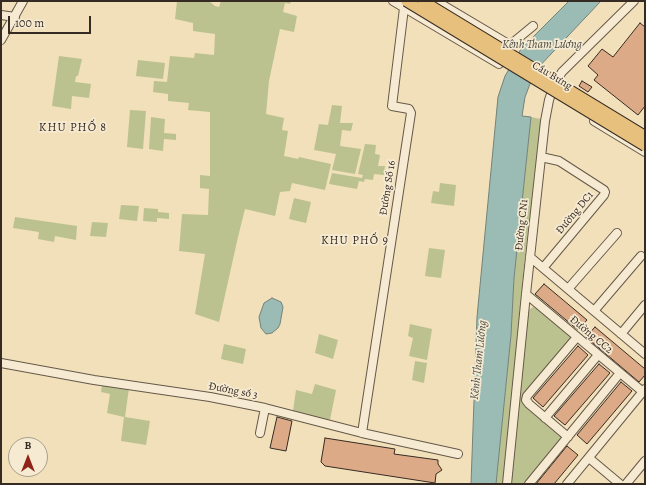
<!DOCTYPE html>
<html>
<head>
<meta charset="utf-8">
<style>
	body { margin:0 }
	#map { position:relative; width:646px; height:485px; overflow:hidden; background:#f1e0ba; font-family:Alegreya,serif }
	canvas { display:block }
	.frame { position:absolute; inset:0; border:2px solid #362b23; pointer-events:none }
	.north { position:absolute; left:8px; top:437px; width:40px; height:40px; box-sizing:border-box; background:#f6ebd2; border:1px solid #a99e8c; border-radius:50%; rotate:0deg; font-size:11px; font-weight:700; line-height:16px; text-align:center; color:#362b23 }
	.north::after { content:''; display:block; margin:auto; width:14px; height:18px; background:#8f2418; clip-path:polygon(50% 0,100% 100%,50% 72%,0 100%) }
	.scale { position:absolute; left:8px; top:16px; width:83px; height:18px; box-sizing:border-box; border:2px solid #362b23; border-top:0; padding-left:5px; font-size:12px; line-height:14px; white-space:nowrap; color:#362b23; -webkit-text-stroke:3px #f6ebd2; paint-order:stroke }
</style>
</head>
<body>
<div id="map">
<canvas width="646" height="485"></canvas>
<div class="frame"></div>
<div class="north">B</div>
<div class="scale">100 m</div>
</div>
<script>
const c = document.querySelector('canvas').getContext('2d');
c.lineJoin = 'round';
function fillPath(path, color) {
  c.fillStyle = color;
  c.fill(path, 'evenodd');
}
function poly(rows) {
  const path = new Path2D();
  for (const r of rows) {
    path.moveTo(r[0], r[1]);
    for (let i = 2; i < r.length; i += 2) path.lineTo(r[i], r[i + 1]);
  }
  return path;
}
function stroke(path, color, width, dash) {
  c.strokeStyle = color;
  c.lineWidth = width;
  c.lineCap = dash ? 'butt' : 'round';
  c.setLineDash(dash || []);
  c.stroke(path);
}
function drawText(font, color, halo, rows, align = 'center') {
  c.font = font + ' Alegreya,serif';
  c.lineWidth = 3.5;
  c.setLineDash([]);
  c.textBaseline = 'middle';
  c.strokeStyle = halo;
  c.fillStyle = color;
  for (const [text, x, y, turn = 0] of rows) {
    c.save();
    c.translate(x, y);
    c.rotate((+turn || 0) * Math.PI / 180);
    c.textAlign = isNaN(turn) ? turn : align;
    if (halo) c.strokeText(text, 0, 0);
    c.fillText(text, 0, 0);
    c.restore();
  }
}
fillPath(poly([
	[177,1,209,1,215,6,219,7,221,1,291,1,290,4,285,3,283,12,297,16,294,32,280,29,269,81,266,114,284,118,282,130,288,131,284,156,298,159,299,157,331,164,325,190,292,183,290,191,280,192,275,216,245,209,238,237,219,322,195,314,205,254,179,251,182,214,208,215,209,189,200,188,200,175,210,176,210,112,188,110,189,103,168,101,168,94,153,92,154,81,167,82,170,56,194,58,195,53,214,55,215,34,193,31,193,23,175,19],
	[59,56,82,59,78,76,76,76,75,82,91,84,89,98,72,96,71,109,52,106],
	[138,60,165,63,163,79,136,76],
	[332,105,342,106,340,123,353,123,351,131,342,130,340,146,361,149,355,174,332,170,336,154,314,150,319,124,328,125],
	[130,110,146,111,143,149,127,147],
	[151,117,165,119,164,133,176,134,176,140,164,139,163,151,149,149],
	[531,117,541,119,525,256,503,484,496,484,511,335,514,278],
	[365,144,376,145,375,154,380,155,378,166,385,166,384,175,374,174,373,180,365,179,364,182,359,181,357,189,329,184,332,173,362,178,363,175,358,174],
	[440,183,456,185,454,206,431,203,433,191,439,192],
	[294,198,311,202,306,223,289,219],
	[121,205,139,206,137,221,119,219],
	[144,208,158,209,158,212,169,213,169,219,157,218,157,222,143,221],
	[15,217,77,226,76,240,55,236,54,242,38,239,39,232,13,228],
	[92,222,108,223,106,237,90,236],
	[429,248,445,250,441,278,425,276],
	[533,307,537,308,572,337,523,401,527,408,562,438,526,484,511,484,527,314,529,310],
	[410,324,432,329,427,360,409,356,413,338,408,336],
	[319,334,338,340,333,359,315,353],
	[224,344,246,349,243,364,221,359],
	[415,361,427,363,424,383,412,380],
	[102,384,129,388,125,417,150,421,146,445,121,441,124,417,107,413,110,394,101,392],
	[315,384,336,390,330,420,293,411,296,390,312,394]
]), '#bbc28f');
const water = poly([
	[569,1,601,1,535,71,525,97,522,116,531,117,514,278,511,335,496,484,471,484,477,317,498,97,505,76,521,49,569,1],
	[272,298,281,302,283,307,280,324,278,328,272,333,266,334,261,328,259,317,264,303,272,298]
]);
fillPath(water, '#9bbcb4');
stroke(water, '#73827a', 1);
const building = poly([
	[640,23,645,27,645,106,638,115,594,80,598,75,588,66,602,49,613,57,640,23],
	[582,81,592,87,588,92,579,86,582,81],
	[544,284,587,320,578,330,535,294,544,284],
	[595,327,645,369,645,375,639,382,586,337,595,327],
	[578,346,588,355,543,407,533,398,578,346],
	[599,364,610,373,565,425,554,416,599,364],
	[621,382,632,391,587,444,577,435,621,382],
	[277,417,292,421,286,451,270,448,277,417],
	[325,438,395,449,394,454,438,460,438,464,442,470,436,474,435,483,325,466,321,462,325,438],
	[567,446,578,455,554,484,536,484,567,446]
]);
fillPath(building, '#ddaa87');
stroke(building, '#362b23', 1);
const minor = poly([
	[393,1,499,64,510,45,533,26],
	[436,1,510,45],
	[1,15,15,17],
	[1,40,23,1],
	[594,121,645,152],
	[541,157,559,161,604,190,605,192,604,195,543,268],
	[530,257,645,354],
	[568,289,617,233],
	[526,294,643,392],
	[594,311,641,256],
	[621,334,645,305],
	[1,363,94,380,210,397,265,408,362,433,458,454],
	[545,418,598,355],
	[260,433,265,408],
	[362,433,411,113,409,109,392,106,404,8],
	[568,437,529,404,526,400,527,396,577,337],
	[589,458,620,484],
	[507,484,526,294,545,121,549,100,554,85,562,72,634,1],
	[529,484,620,373],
	[567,484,645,389],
	[626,484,645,461]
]);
stroke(minor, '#655849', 10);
stroke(minor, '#f6ebd2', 8);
const majorBridge = poly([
	[406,1,645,146],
	[423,1,645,136]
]);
stroke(majorBridge, '#362b23', 12, []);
stroke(majorBridge, '#e8c07d', 10);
drawText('11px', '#362b23', '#f6ebd2', [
	["Cầu Bưng",552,76,31],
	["Đường Số 16",388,188,-81],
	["Đường DC1",575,213,-50],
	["Đường CN1",522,225,-84],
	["Đường CC2",591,335,40],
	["Đường số 3",233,391,11]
]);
drawText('italic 12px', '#4f4f47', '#f6ebd2', [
	["Kênh Tham Lương",542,45],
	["Kênh Tham Lương",479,360,-84]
]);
c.letterSpacing = '1px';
drawText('12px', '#362b23', '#f6ebd2', [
	["KHU PHỐ 8",73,128],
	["KHU PHỐ 9",355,241]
]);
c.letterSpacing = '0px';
</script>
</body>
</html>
